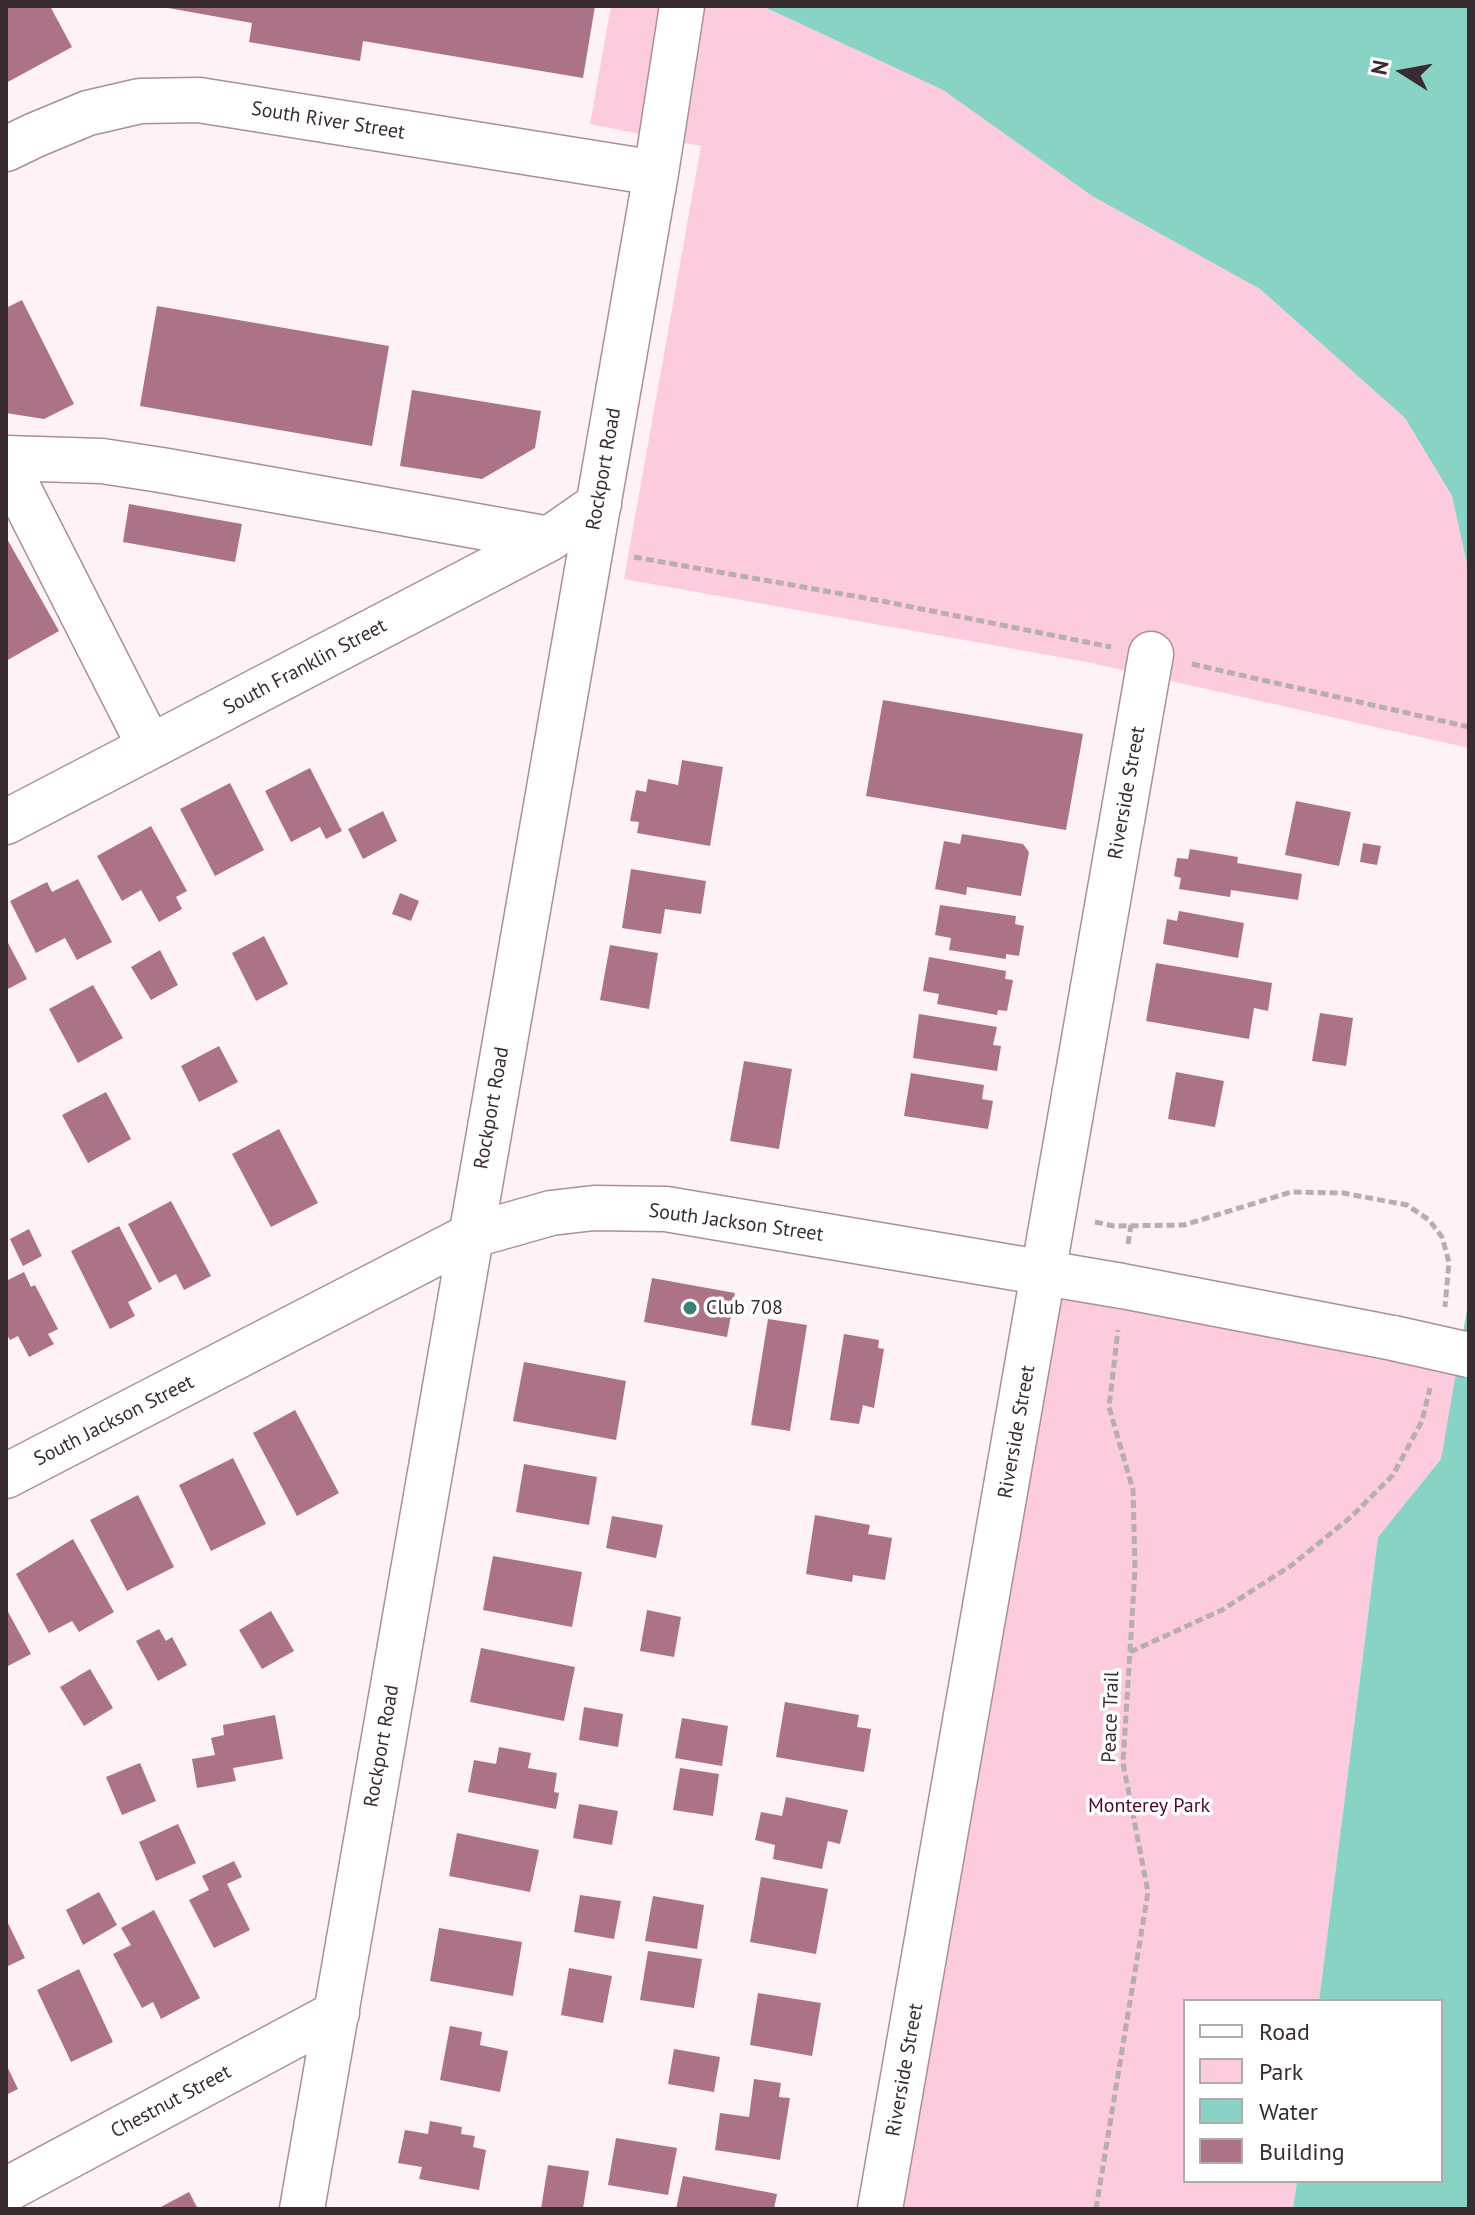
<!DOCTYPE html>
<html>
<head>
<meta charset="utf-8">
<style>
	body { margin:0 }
	#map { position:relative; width:1475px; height:2215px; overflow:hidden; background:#fef2f6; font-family:"PT Sans",sans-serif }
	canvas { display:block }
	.frame { position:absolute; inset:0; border:8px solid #382c30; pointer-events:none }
	.legend { position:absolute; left:1183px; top:1999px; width:260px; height:184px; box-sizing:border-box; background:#fff; border:2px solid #afabac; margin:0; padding:10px 14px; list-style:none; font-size:24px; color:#382c30 }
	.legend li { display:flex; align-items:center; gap:16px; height:40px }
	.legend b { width:40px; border:2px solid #afabac }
	.north { position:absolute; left:1363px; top:32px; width:80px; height:80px; -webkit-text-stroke:6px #fff; paint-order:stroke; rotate:281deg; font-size:22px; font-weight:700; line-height:32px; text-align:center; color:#382c30 }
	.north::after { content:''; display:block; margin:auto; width:28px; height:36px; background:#382c30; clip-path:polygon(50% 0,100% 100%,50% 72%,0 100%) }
</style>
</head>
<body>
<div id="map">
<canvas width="1475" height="2215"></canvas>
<div class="frame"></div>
<ul class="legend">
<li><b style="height:10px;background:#fff"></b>Road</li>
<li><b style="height:22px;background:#fccbdd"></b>Park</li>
<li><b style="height:22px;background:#89d3c5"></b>Water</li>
<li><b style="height:22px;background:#ac7288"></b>Building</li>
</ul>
<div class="north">N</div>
</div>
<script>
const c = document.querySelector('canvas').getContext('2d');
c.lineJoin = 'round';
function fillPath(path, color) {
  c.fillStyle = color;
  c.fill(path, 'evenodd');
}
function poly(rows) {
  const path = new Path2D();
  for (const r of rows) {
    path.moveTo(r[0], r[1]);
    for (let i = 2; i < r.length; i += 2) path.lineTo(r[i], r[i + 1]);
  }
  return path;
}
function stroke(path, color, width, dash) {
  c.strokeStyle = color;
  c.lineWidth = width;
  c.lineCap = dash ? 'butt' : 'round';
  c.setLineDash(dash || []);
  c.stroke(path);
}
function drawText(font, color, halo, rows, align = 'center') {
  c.font = font + ' "PT Sans",sans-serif';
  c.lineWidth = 7;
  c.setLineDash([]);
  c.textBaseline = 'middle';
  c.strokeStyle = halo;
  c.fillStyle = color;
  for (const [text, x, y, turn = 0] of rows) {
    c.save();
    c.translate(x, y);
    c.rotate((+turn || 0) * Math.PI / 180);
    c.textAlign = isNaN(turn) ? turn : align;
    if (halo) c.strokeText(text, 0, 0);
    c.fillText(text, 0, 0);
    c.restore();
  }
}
fillPath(poly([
	[611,6,762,6,943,90,1092,196,1260,289,1405,418,1452,496,1469,573,1469,748,1087,662,624,579,701,146,590,124],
	[1045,1272,1461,1353,1441,1459,1378,1537,1319,2001,1185,2001,1185,2181,1297,2181,1293,2209,880,2209]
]), '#fccbdd');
fillPath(poly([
	[762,6,1469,6,1469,573,1452,496,1405,418,1260,289,1092,196,943,90],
	[1469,1298,1469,2209,1293,2209,1297,2181,1441,2181,1441,2001,1319,2001,1378,1537,1441,1459]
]), '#89d3c5');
fillPath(poly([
	[6,6,50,6,72,47,6,83],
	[157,6,595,6,583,78,363,41,360,61,249,42,252,23],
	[22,300,74,404,44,419,6,413,6,308],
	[157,306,389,346,372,446,140,406],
	[412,390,541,411,535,448,482,479,400,466],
	[129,504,242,524,235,562,123,542],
	[6,537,59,631,6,661],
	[883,700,1083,734,1066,830,866,796],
	[682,760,723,767,710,846,637,833,639,822,630,821,636,790,646,792,648,779,678,785],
	[310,768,342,831,326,839,320,827,291,842,265,791],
	[230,783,264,850,215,876,180,809],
	[1296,801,1351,812,1339,866,1285,855],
	[383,811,397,841,363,859,348,829],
	[151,826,187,891,176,897,182,909,159,922,141,890,122,901,97,856],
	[962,834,1023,844,1029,852,1021,896,967,887,966,895,935,889,944,841,960,844],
	[1363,843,1381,846,1377,865,1360,862],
	[1190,849,1238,857,1237,863,1302,874,1298,900,1231,890,1230,897,1179,889,1181,878,1174,876,1177,858,1188,859],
	[631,869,706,881,701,914,665,909,661,934,622,928],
	[78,879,112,942,77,960,65,938,36,953,10,901,47,882,52,892],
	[400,893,419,901,411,921,392,914],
	[940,905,1016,916,1015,924,1024,926,1019,956,1006,954,1006,959,949,950,951,938,935,935],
	[1179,911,1244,923,1238,958,1163,944,1167,919,1177,921],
	[264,936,288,984,256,1001,232,953],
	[6,939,27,979,6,990],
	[610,945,658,953,649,1009,600,1000],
	[160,950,178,985,151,1000,131,967],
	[929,957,1006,971,1005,979,1013,980,1007,1011,998,1010,997,1015,937,1004,939,994,923,991],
	[1156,963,1272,983,1268,1011,1254,1008,1249,1039,1146,1021],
	[93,985,123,1038,78,1063,49,1009],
	[1320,1013,1353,1018,1346,1066,1312,1061],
	[919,1014,997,1027,993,1045,1001,1046,997,1071,913,1058],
	[219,1046,238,1082,199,1102,181,1066],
	[744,1061,792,1069,779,1149,730,1141],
	[1176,1072,1224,1081,1215,1127,1168,1119],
	[911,1073,984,1085,982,1099,993,1101,988,1129,904,1116],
	[106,1092,131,1139,88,1163,62,1115],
	[279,1129,318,1203,271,1227,232,1154],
	[171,1201,211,1276,184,1290,176,1274,159,1283,128,1224],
	[119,1226,152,1289,128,1302,135,1316,110,1329,71,1251],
	[29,1229,42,1256,23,1266,10,1239],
	[24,1272,31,1287,35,1285,58,1329,48,1334,54,1344,29,1357,18,1336,10,1340,6,1333,6,1281],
	[652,1278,735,1293,727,1337,644,1322],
	[768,1319,807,1325,790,1431,751,1425],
	[844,1334,879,1340,878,1348,884,1349,874,1408,863,1405,859,1424,830,1420],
	[524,1362,626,1381,616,1440,513,1421],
	[295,1410,339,1493,297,1516,253,1433],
	[233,1458,266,1524,211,1551,179,1485],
	[524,1464,597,1477,589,1525,516,1512],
	[138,1495,174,1567,127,1591,90,1520],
	[815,1515,870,1525,868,1534,892,1538,885,1580,853,1575,852,1582,806,1574],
	[612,1516,663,1525,656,1558,606,1548],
	[73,1539,114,1612,79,1632,72,1621,49,1633,16,1574],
	[493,1556,582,1572,572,1627,483,1610],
	[6,1608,31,1654,6,1667],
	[647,1610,681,1617,674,1657,640,1651],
	[271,1611,294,1651,262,1669,239,1630],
	[159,1629,166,1641,172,1637,187,1665,158,1681,136,1641],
	[481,1648,575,1667,564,1721,470,1702],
	[90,1669,113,1708,84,1726,60,1687],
	[785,1702,859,1715,857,1727,871,1729,864,1772,776,1757],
	[584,1707,623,1714,618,1747,579,1740],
	[275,1715,283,1759,233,1768,236,1781,197,1788,192,1759,215,1755,211,1738,224,1735,223,1725],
	[682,1718,728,1726,722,1766,675,1758],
	[499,1747,531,1753,528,1768,557,1773,554,1792,559,1793,556,1809,468,1792,474,1760,496,1764],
	[140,1763,156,1801,122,1815,106,1777],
	[680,1768,719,1774,713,1816,673,1810],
	[786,1797,848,1810,840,1844,828,1841,822,1869,773,1859,775,1845,755,1840,761,1812,782,1816],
	[579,1804,618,1811,612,1845,573,1838],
	[178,1824,196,1863,156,1881,139,1842],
	[457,1833,539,1850,530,1892,449,1876],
	[234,1861,242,1877,227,1884,250,1930,214,1948,189,1900,209,1890,202,1876],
	[761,1877,828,1889,816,1954,750,1942],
	[99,1892,117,1925,83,1945,66,1910],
	[580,1895,621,1901,614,1939,574,1932],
	[653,1896,704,1905,697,1949,645,1941],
	[154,1910,200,1998,161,2019,153,2002,142,2008,113,1954,131,1945,121,1928],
	[6,1919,25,1958,6,1967],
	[439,1928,522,1942,513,1996,430,1981],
	[648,1951,702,1959,694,2008,640,2000],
	[569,1968,612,1976,603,2023,561,2015],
	[79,1969,113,2042,71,2062,37,1990],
	[758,1993,821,2003,812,2056,750,2045],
	[450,2026,482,2032,480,2045,508,2051,500,2092,440,2080],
	[674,2049,720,2057,714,2092,668,2084],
	[6,2064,18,2089,6,2095],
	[754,2079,781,2083,779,2097,790,2098,780,2160,715,2150,720,2113,749,2117],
	[430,2121,462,2127,461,2134,475,2136,473,2147,486,2150,479,2190,419,2179,422,2167,398,2163,405,2130,428,2134],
	[616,2138,677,2148,668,2195,608,2185],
	[548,2165,589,2171,583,2209,541,2209],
	[683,2176,777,2194,774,2209,676,2209],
	[189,2192,198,2209,157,2209]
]), '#ac7288');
const minor = poly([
	[6,149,35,135,88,113,140,101,199,100,656,173],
	[6,458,102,461,161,470,549,539],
	[6,464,150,747],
	[6,822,549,539,599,504],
	[6,1476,470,1236,551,1213,594,1208,666,1209,1122,1286,1393,1338],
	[6,2190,337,2013],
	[302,2209,656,173,682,6],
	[880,2209,1151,654]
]);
stroke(minor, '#aa8f98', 47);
stroke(poly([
	[634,557,882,601,1111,647],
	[1192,664,1469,727],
	[1095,1222,1114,1226,1184,1225,1291,1192,1343,1193,1407,1205,1429,1220,1442,1237,1449,1262,1445,1307],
	[1128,1244,1131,1225],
	[1130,1652,1222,1610,1292,1565,1352,1516,1393,1475,1422,1421,1430,1388],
	[1096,2209,1148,1892,1123,1763,1135,1570,1133,1490,1109,1407,1118,1330]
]), '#b9adb1', 5, [8, 4]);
stroke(minor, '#fff', 44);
const minorBridge = poly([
	[1393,1338,1469,1355]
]);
stroke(minorBridge, '#aa8f98', 47, []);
stroke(minorBridge, '#fff', 44);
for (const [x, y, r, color] of [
	[690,1308,8,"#3c8175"]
]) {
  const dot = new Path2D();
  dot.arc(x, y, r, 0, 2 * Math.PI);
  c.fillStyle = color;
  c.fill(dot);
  stroke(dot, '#fff', 3);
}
drawText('20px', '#382c30', '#fff', [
	["South River Street",328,121,9],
	["Rockport Road",604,469,-80],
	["South Franklin Street",305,667,-28],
	["Riverside Street",1127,793,-80],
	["Rockport Road",492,1108,-80],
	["South Jackson Street",736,1223,8],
	["South Jackson Street",114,1421,-27],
	["Riverside Street",1017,1432,-80],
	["Peace Trail",1111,1717,-88],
	["Rockport Road",382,1746,-80],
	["Riverside Street",905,2070,-80],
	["Chestnut Street",171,2102,-28]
]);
drawText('20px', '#382c30', '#fff', [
	["Club 708",706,1308]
], 'left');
drawText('20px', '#4f072d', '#fff', [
	["Monterey Park",1149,1806]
]);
</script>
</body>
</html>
